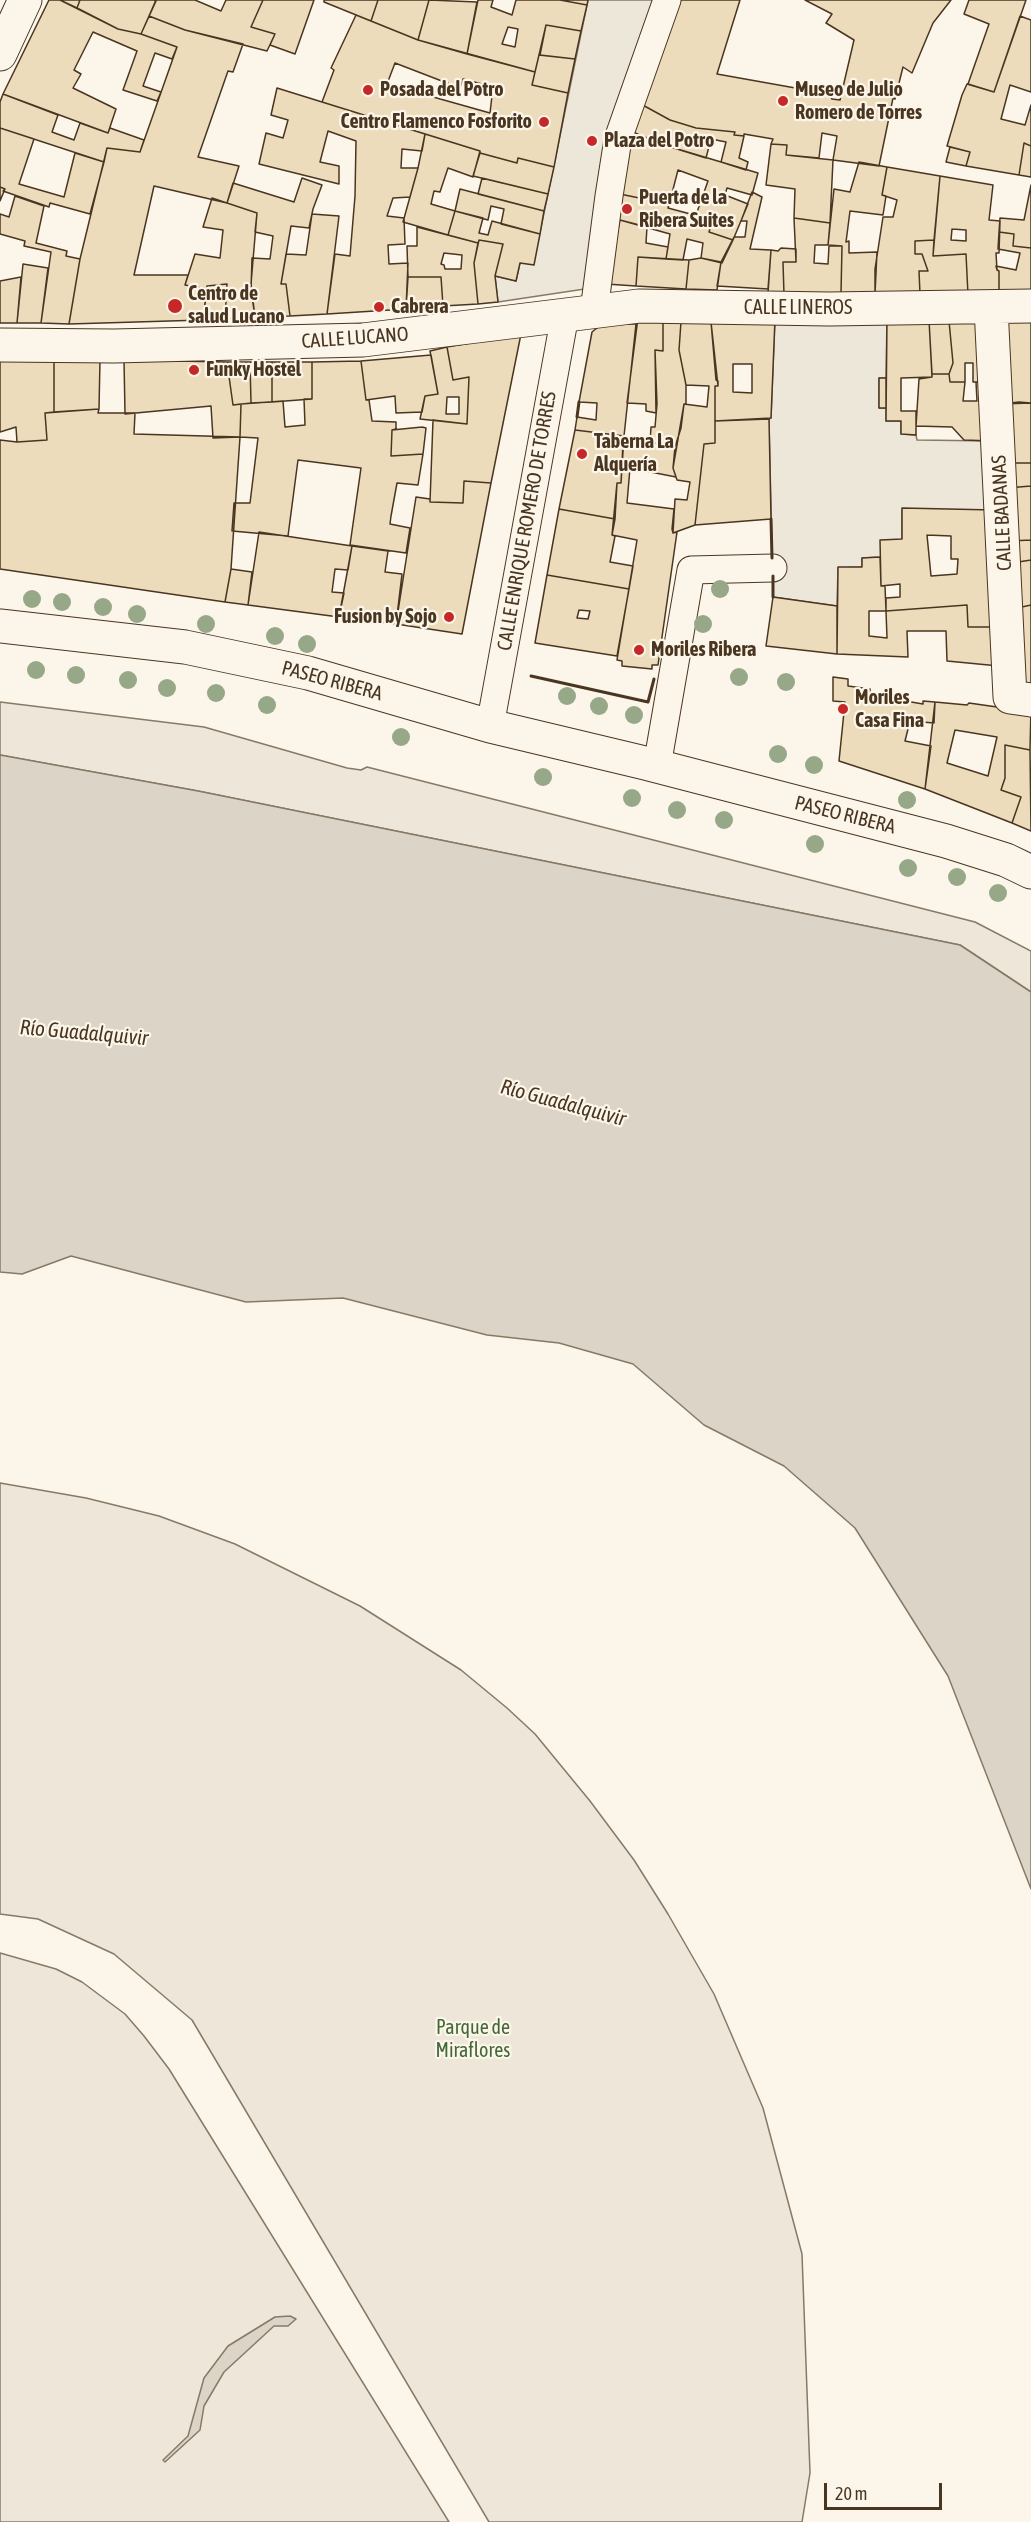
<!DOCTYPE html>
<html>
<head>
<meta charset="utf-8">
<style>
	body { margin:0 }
	#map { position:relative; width:1031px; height:2522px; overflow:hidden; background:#fbf6e9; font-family:"Asap Condensed",sans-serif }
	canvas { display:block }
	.scale { position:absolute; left:824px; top:2483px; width:118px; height:27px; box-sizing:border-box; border:3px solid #4a3520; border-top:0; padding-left:8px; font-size:18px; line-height:21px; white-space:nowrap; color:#4a3520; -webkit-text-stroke:4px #fbf6e9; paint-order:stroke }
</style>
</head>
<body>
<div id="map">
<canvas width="1031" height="2522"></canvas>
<div class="scale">20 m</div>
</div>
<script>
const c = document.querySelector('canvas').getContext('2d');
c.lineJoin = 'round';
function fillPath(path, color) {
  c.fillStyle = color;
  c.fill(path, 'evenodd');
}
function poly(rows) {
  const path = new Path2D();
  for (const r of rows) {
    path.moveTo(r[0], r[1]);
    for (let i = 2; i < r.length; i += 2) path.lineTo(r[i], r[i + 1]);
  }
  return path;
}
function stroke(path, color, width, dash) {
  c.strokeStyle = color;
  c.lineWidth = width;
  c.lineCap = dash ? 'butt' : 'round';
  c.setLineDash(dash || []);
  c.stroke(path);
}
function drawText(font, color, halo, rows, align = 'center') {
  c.font = font + ' "Asap Condensed",sans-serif';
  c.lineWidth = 4.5;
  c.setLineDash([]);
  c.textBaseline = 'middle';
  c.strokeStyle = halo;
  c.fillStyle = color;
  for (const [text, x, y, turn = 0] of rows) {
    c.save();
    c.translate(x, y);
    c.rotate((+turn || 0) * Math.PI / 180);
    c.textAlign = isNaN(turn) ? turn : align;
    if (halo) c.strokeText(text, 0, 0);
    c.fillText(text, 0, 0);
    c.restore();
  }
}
const green = poly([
	[0,702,204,727,347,768,361,770,367,767,975,922,1031,951,1031,992,960,945,198,791,0,755,0,702],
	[0,1483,86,1498,159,1516,235,1544,360,1606,461,1670,507,1708,535,1734,590,1801,634,1860,668,1914,714,1994,763,2108,802,2254,810,2473,802,2522,489,2522,192,2020,114,1954,38,1919,0,1914,0,1483],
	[0,1953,56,1969,82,1982,125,2014,144,2036,169,2069,449,2522,0,2522,0,1953]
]);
fillPath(green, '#ede6d9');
stroke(green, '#887966', 1.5);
const parking = poly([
	[588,0,679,0,598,287,498,302,495,276,516,281,520,263,538,242,588,0],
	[887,318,886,378,879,378,879,408,886,408,886,421,901,421,901,434,916,435,917,440,992,441,994,510,902,510,902,539,881,557,862,558,862,567,838,568,837,606,773,597,769,419,771,418,775,319,887,318]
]);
fillPath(parking, '#ede7d9');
stroke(parking, '#887966', 1.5);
const water = poly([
	[0,755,198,791,960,945,1031,992,1031,1889,948,1676,855,1528,784,1466,704,1425,633,1364,559,1343,487,1335,343,1298,246,1302,71,1256,22,1274,0,1272,0,755],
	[290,2316,296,2319,288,2326,274,2326,224,2372,204,2406,200,2430,165,2462,163,2460,188,2436,204,2378,228,2346,275,2317,290,2316]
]);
fillPath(water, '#dcd4c6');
stroke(water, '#887966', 1.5);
const building = poly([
	[49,0,60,0,118,29,141,34,177,47,172,59,155,53,143,86,161,92,157,101,123,90,137,51,93,32,74,70,81,74,73,88,116,109,108,133,3,94,49,0],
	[60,0,80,0,77,8,60,0],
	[80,0,154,0,156,1,141,34,118,29,77,8,80,0],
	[195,0,221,11,226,0,263,0,251,27,275,34,267,51,185,30,149,16,156,0,195,0],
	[263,0,314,0,295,54,270,45,275,34,251,27,263,0],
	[324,0,378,0,371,21,324,2,324,0],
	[378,0,429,0,418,40,371,21,378,0],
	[429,0,477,2,467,54,418,40,429,0],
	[478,0,493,0,491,7,512,15,516,0,560,0,587,5,581,31,546,25,535,72,467,54,478,0],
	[508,27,518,29,515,47,502,44,508,27],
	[560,0,588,0,587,5,560,0],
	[679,0,740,0,717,74,829,94,832,99,840,100,854,40,826,23,832,14,805,0,951,0,933,23,912,73,903,67,895,99,893,98,879,166,833,160,837,136,822,133,819,158,786,155,787,145,771,144,773,139,744,134,744,136,734,135,735,132,696,128,670,120,639,103,679,0],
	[969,0,1026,0,994,92,968,84,989,24,964,14,969,0],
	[356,15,418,40,535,72,532,85,568,93,554,167,518,158,517,163,480,153,480,151,322,102,334,70,331,68,356,15],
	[395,63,460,88,463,79,493,87,490,113,387,84,395,63],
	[149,16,185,30,243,44,233,72,228,71,198,157,239,166,227,203,154,186,134,275,188,275,185,285,207,289,203,320,69,324,80,259,107,148,140,152,177,47,141,34,149,16],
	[1020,16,1031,20,1031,92,1010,85,1001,119,1025,125,1031,105,1031,146,1024,143,1019,175,966,166,970,152,947,146,962,95,967,84,994,92,1020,16],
	[546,25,581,31,575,59,540,55,546,25],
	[539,55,575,59,568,93,532,85,539,55],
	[277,88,425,134,422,151,402,149,401,168,418,168,410,197,393,198,387,216,404,218,405,244,388,245,389,264,408,263,406,309,327,314,335,254,350,256,355,196,356,141,328,131,320,162,339,166,339,184,259,164,266,133,283,138,288,120,271,115,277,88],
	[3,94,58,115,52,132,74,140,80,123,108,133,110,128,144,140,140,152,107,148,104,162,0,128,0,102,3,94],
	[639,103,670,120,696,128,735,132,734,135,744,136,739,158,748,162,746,170,721,162,726,142,711,139,706,158,664,145,628,130,639,103],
	[0,128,34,139,19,184,64,197,75,153,104,162,90,214,50,203,49,207,3,191,5,189,0,187,0,128],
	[628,130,664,145,758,173,752,195,727,188,725,195,748,204,733,240,709,232,713,220,696,215,708,181,678,170,670,201,651,197,649,200,615,193,628,130],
	[425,134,480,151,473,177,448,168,440,192,434,191,431,204,455,211,448,235,403,222,418,168,425,134],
	[1024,143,1031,146,1031,177,1019,175,1024,143],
	[771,144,787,145,786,155,833,160,830,223,794,218,795,189,766,185,771,144],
	[950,147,970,152,966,166,946,162,950,147],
	[480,153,517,163,518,158,554,167,548,194,473,176,480,153],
	[859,162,887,167,882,195,886,196,883,215,850,211,846,242,849,241,849,253,877,252,875,294,841,293,842,246,828,245,834,189,850,192,859,162],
	[887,167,940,176,934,240,915,241,915,254,922,254,928,271,919,271,920,294,875,294,875,269,883,217,893,217,897,200,882,195,887,167],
	[940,176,993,185,989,220,1000,221,999,253,996,253,997,270,999,271,999,296,968,295,966,254,933,256,940,176],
	[952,229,966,230,966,241,951,240,952,229],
	[302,178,322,185,313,209,309,228,291,226,281,284,286,284,290,316,255,317,251,290,252,258,270,259,273,236,255,232,257,213,227,203,233,183,294,202,302,178],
	[482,178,548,194,544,211,478,194,482,178],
	[1031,185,1031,248,1013,246,1014,234,999,232,1000,218,1024,220,1031,185],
	[0,187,5,189,0,201,0,187],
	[460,189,544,211,540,234,501,224,504,209,491,206,488,220,455,211,460,189],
	[752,192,762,197,750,249,771,250,768,289,717,286,721,262,734,237,745,237,747,221,741,221,752,192],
	[615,193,649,200,651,197,670,201,668,208,713,220,709,232,733,240,722,263,701,258,703,243,687,239,683,260,666,259,670,234,620,220,619,222,615,193],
	[15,196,44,206,36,243,67,251,66,256,80,259,69,324,41,323,51,252,24,246,25,241,0,234,0,214,9,217,15,196],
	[212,198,257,213,251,284,255,317,225,319,227,284,207,286,207,289,185,285,195,254,220,258,223,230,203,227,212,198],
	[455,211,483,218,479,233,488,235,492,221,540,234,534,265,520,263,516,281,495,276,503,244,479,240,478,243,448,235,455,211],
	[312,214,339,216,327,314,290,316,286,284,281,284,286,254,306,255,312,214],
	[794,218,830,223,828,245,815,245,814,263,828,264,829,246,842,246,841,293,784,295,783,262,796,262,794,218],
	[620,220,647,227,646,243,668,247,666,259,638,257,636,286,606,284,620,220],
	[417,227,478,243,474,263,478,304,443,306,441,277,408,277,407,246,417,246,417,227],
	[444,253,462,255,461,269,445,269,444,265,441,264,444,253],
	[999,232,1014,234,1013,246,1031,248,1031,295,999,296,999,271,997,270,996,266,1016,270,1020,253,998,249,999,232],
	[479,240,503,244,495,276,498,302,478,304,474,263,479,240],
	[934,240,933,256,966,254,968,295,920,294,919,271,928,271,922,254,915,254,915,241,934,240],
	[781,248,796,249,796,262,783,262,784,295,768,293,771,250,778,251,781,248],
	[638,257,689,260,686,289,636,286,638,257],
	[701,258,721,262,717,290,686,289,689,260,701,258],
	[23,264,48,268,41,323,17,323,23,264],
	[21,277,17,323,0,323,0,281,21,277],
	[408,277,441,277,443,306,406,309,408,277],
	[227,284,225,319,203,320,207,286,227,284],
	[998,316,1031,316,1031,403,1001,404,998,316],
	[638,318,663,320,663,351,655,350,656,413,646,411,646,404,627,403,638,318],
	[887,318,929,320,932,377,901,378,901,411,916,411,916,435,901,434,901,421,886,421,887,318],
	[775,319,771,418,715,421,715,386,718,386,718,381,716,380,711,322,775,319],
	[733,364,752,364,752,393,733,392,733,364],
	[663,320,681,322,679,350,686,385,686,404,684,404,681,428,675,447,650,442,651,427,655,427,657,404,655,350,663,351,663,320],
	[929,320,949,321,953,363,949,374,932,374,929,320],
	[949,321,986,324,988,382,973,382,973,363,965,363,965,382,950,382,949,374,953,363,949,321],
	[681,322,711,322,718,386,715,386,715,443,704,444,695,525,673,533,675,499,687,500,690,482,677,480,673,468,684,404,707,407,709,386,686,385,679,350,681,322],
	[602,324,636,324,624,436,575,430,577,417,596,420,597,403,579,402,592,332,602,324],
	[521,334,491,483,464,481,463,503,430,502,433,420,467,424,469,377,453,380,447,347,521,334],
	[447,347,453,380,469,377,467,424,420,419,425,396,438,394,430,351,447,347],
	[447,397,459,397,459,414,446,414,447,397],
	[431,355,438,394,425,396,422,412,396,413,395,396,366,400,361,361,431,355],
	[0,358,54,359,54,412,45,413,47,440,17,442,16,427,0,432,0,358],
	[54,359,100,360,99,409,54,412,54,359],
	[124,360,227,362,233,405,241,404,240,437,213,438,211,406,125,414,124,360],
	[361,361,366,400,369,400,372,421,396,422,396,429,392,430,391,456,423,454,418,485,397,483,391,516,390,524,410,528,406,553,350,545,361,468,298,460,288,536,232,531,234,503,250,503,258,438,240,437,241,404,283,401,285,427,305,425,304,399,312,399,312,362,361,361],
	[227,362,250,362,251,403,233,405,227,362],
	[250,362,272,362,272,402,251,403,250,362],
	[272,362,312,362,312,399,272,402,272,362],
	[932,374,949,374,950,382,965,382,963,401,977,401,976,382,988,382,992,441,964,440,952,427,916,426,919,379,932,377,932,374],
	[879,378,886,378,886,408,879,408,879,378],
	[1019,402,1031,403,1031,463,1005,463,1001,404,1019,402],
	[99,409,98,413,135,413,134,434,240,437,231,569,225,602,0,569,0,440,17,442,47,440,45,413,99,409],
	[769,419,771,519,695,525,704,444,715,443,715,421,769,419],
	[422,427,426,428,423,454,391,456,392,430,422,427],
	[575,430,624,436,621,483,617,483,615,519,559,509,575,430],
	[650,442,675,447,673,468,676,477,630,468,627,503,674,509,672,529,673,533,677,532,658,665,652,665,652,669,622,666,622,661,617,660,637,540,612,535,617,483,621,483,623,443,650,446,650,442],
	[1005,463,1031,463,1031,486,1007,488,1005,463],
	[464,481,491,483,462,634,396,624,416,497,430,499,430,502,463,503,464,481],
	[1031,486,1031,540,1010,541,1007,488,1031,486],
	[902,508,994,510,999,627,968,627,967,605,886,611,886,598,900,597,900,584,881,586,880,540,902,539,902,508],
	[927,535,951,536,951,559,958,559,957,574,931,576,927,535],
	[559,509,615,519,612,535,615,536,610,562,633,566,629,589,547,575,559,509],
	[259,532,352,546,348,570,335,569,332,592,344,593,339,617,248,605,259,532],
	[1031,540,1031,560,1012,563,1010,541,1031,540],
	[352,546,388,551,385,572,402,574,396,624,339,617,352,546],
	[880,557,881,586,885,586,886,611,967,605,968,627,999,627,999,666,947,661,946,631,907,631,908,657,837,654,838,567,862,567,862,558,880,557],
	[869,611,886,611,887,638,869,636,869,611],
	[1031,560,1031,605,1013,609,1012,563,1031,560],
	[231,569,252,572,248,605,225,602,231,569],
	[547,575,629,589,617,656,535,643,547,575],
	[579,610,590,611,588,619,577,618,579,610],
	[773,597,837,606,837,654,766,646,773,597],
	[1031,605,1031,694,1018,692,1013,609,1031,605],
	[833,677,848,679,848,686,870,689,870,695,923,704,923,701,935,702,934,723,910,721,905,741,931,746,925,789,839,761,845,702,833,701,833,677],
	[935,702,967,705,969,703,997,707,997,702,1031,706,1030,750,1005,745,1005,778,1001,790,1021,797,1012,823,925,789,935,702],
	[955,730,997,737,988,776,947,763,955,730],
	[1005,745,1030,750,1031,831,1012,823,1021,797,1001,790,1005,778,1005,745]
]);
fillPath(building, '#ecdcbc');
stroke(building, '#4a3520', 1.5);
const pedestrian = poly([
	[594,311,609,196,618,139,667,0],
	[490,726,565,315],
	[657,766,691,570,773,568]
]);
const minor = poly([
	[0,54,25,0],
	[991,307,1010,697,1031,700],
	[0,345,114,346,363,340,639,306,829,309,1031,306]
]);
const tertiary = poly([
	[0,626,185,647,308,673,490,726,645,763,946,841,1006,860,1031,872]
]);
stroke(pedestrian, '#4a3520', 29);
stroke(minor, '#4a3520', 35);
stroke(tertiary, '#4a3520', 35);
stroke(pedestrian, '#fbf6e9', 27);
stroke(minor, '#fbf6e9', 33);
stroke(tertiary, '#fbf6e9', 33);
stroke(poly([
	[577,417,579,402],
	[771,519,772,558],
	[773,576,773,597],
	[531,676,648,702,654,679]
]), '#4a3520', 3);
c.fillStyle = '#96a887';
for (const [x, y] of [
	[720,589],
	[32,599],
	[62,602],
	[103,607],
	[137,614],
	[206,624],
	[703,624],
	[275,636],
	[307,644],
	[36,670],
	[76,675],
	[739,677],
	[128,680],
	[786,682],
	[167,688],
	[216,693],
	[567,696],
	[267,705],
	[599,706],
	[634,715],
	[401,737],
	[778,754],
	[814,765],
	[543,777],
	[632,798],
	[907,800],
	[677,810],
	[724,820],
	[815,844],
	[908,868],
	[957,877],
	[998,893]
]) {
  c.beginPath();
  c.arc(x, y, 9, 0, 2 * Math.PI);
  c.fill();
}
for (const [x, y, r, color] of [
	[368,90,6,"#c62828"],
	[783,101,6,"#c62828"],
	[544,122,6,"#c62828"],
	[592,141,6,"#c62828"],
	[627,209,6,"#c62828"],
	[175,306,8,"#c62828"],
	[379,307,6,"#c62828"],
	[194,370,6,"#c62828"],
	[582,454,6,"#c62828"],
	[449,617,6,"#c62828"],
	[639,650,6,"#c62828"],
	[843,709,6,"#c62828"]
]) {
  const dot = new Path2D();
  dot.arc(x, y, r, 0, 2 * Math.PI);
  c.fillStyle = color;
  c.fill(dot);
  stroke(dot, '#fbf6e9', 2);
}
drawText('bold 20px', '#4a3520', '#fbf6e9', [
	["Posada del Potro",380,90],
	["Museo de Julio",795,90],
	["Romero de Torres",795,113],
	["Centro Flamenco Fosforito",532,122,"right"],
	["Plaza del Potro",604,141],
	["Puerta de la",639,198],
	["Ribera Suites",639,221],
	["Centro de",188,294],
	["salud Lucano",188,317],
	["Cabrera",391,307],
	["Funky Hostel",206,370],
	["Taberna La",594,442],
	["Alquería",594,465],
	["Fusion by Sojo",437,617,"right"],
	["Moriles Ribera",651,650],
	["Moriles",855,698],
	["Casa Fina",855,721]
], 'left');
drawText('20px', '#4a3520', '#fbf6e9', [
	["CALLE LINEROS",798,308],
	["CALLE LUCANO",355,338,-4],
	["CALLE BADANAS",1002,513,-93],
	["CALLE ENRIQUE ROMERO DE TORRES",527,521,-80],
	["PASEO RIBERA",332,681,15],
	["PASEO RIBERA",845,815,14]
]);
drawText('20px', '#436837', '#fbf6e9', [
	["Parque de",473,2028],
	["Miraflores",473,2051]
]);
drawText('italic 21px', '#4a3520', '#fbf6e9', [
	["Río Guadalquivir",84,1033,5],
	["Río Guadalquivir",563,1103,15]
]);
</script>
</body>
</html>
